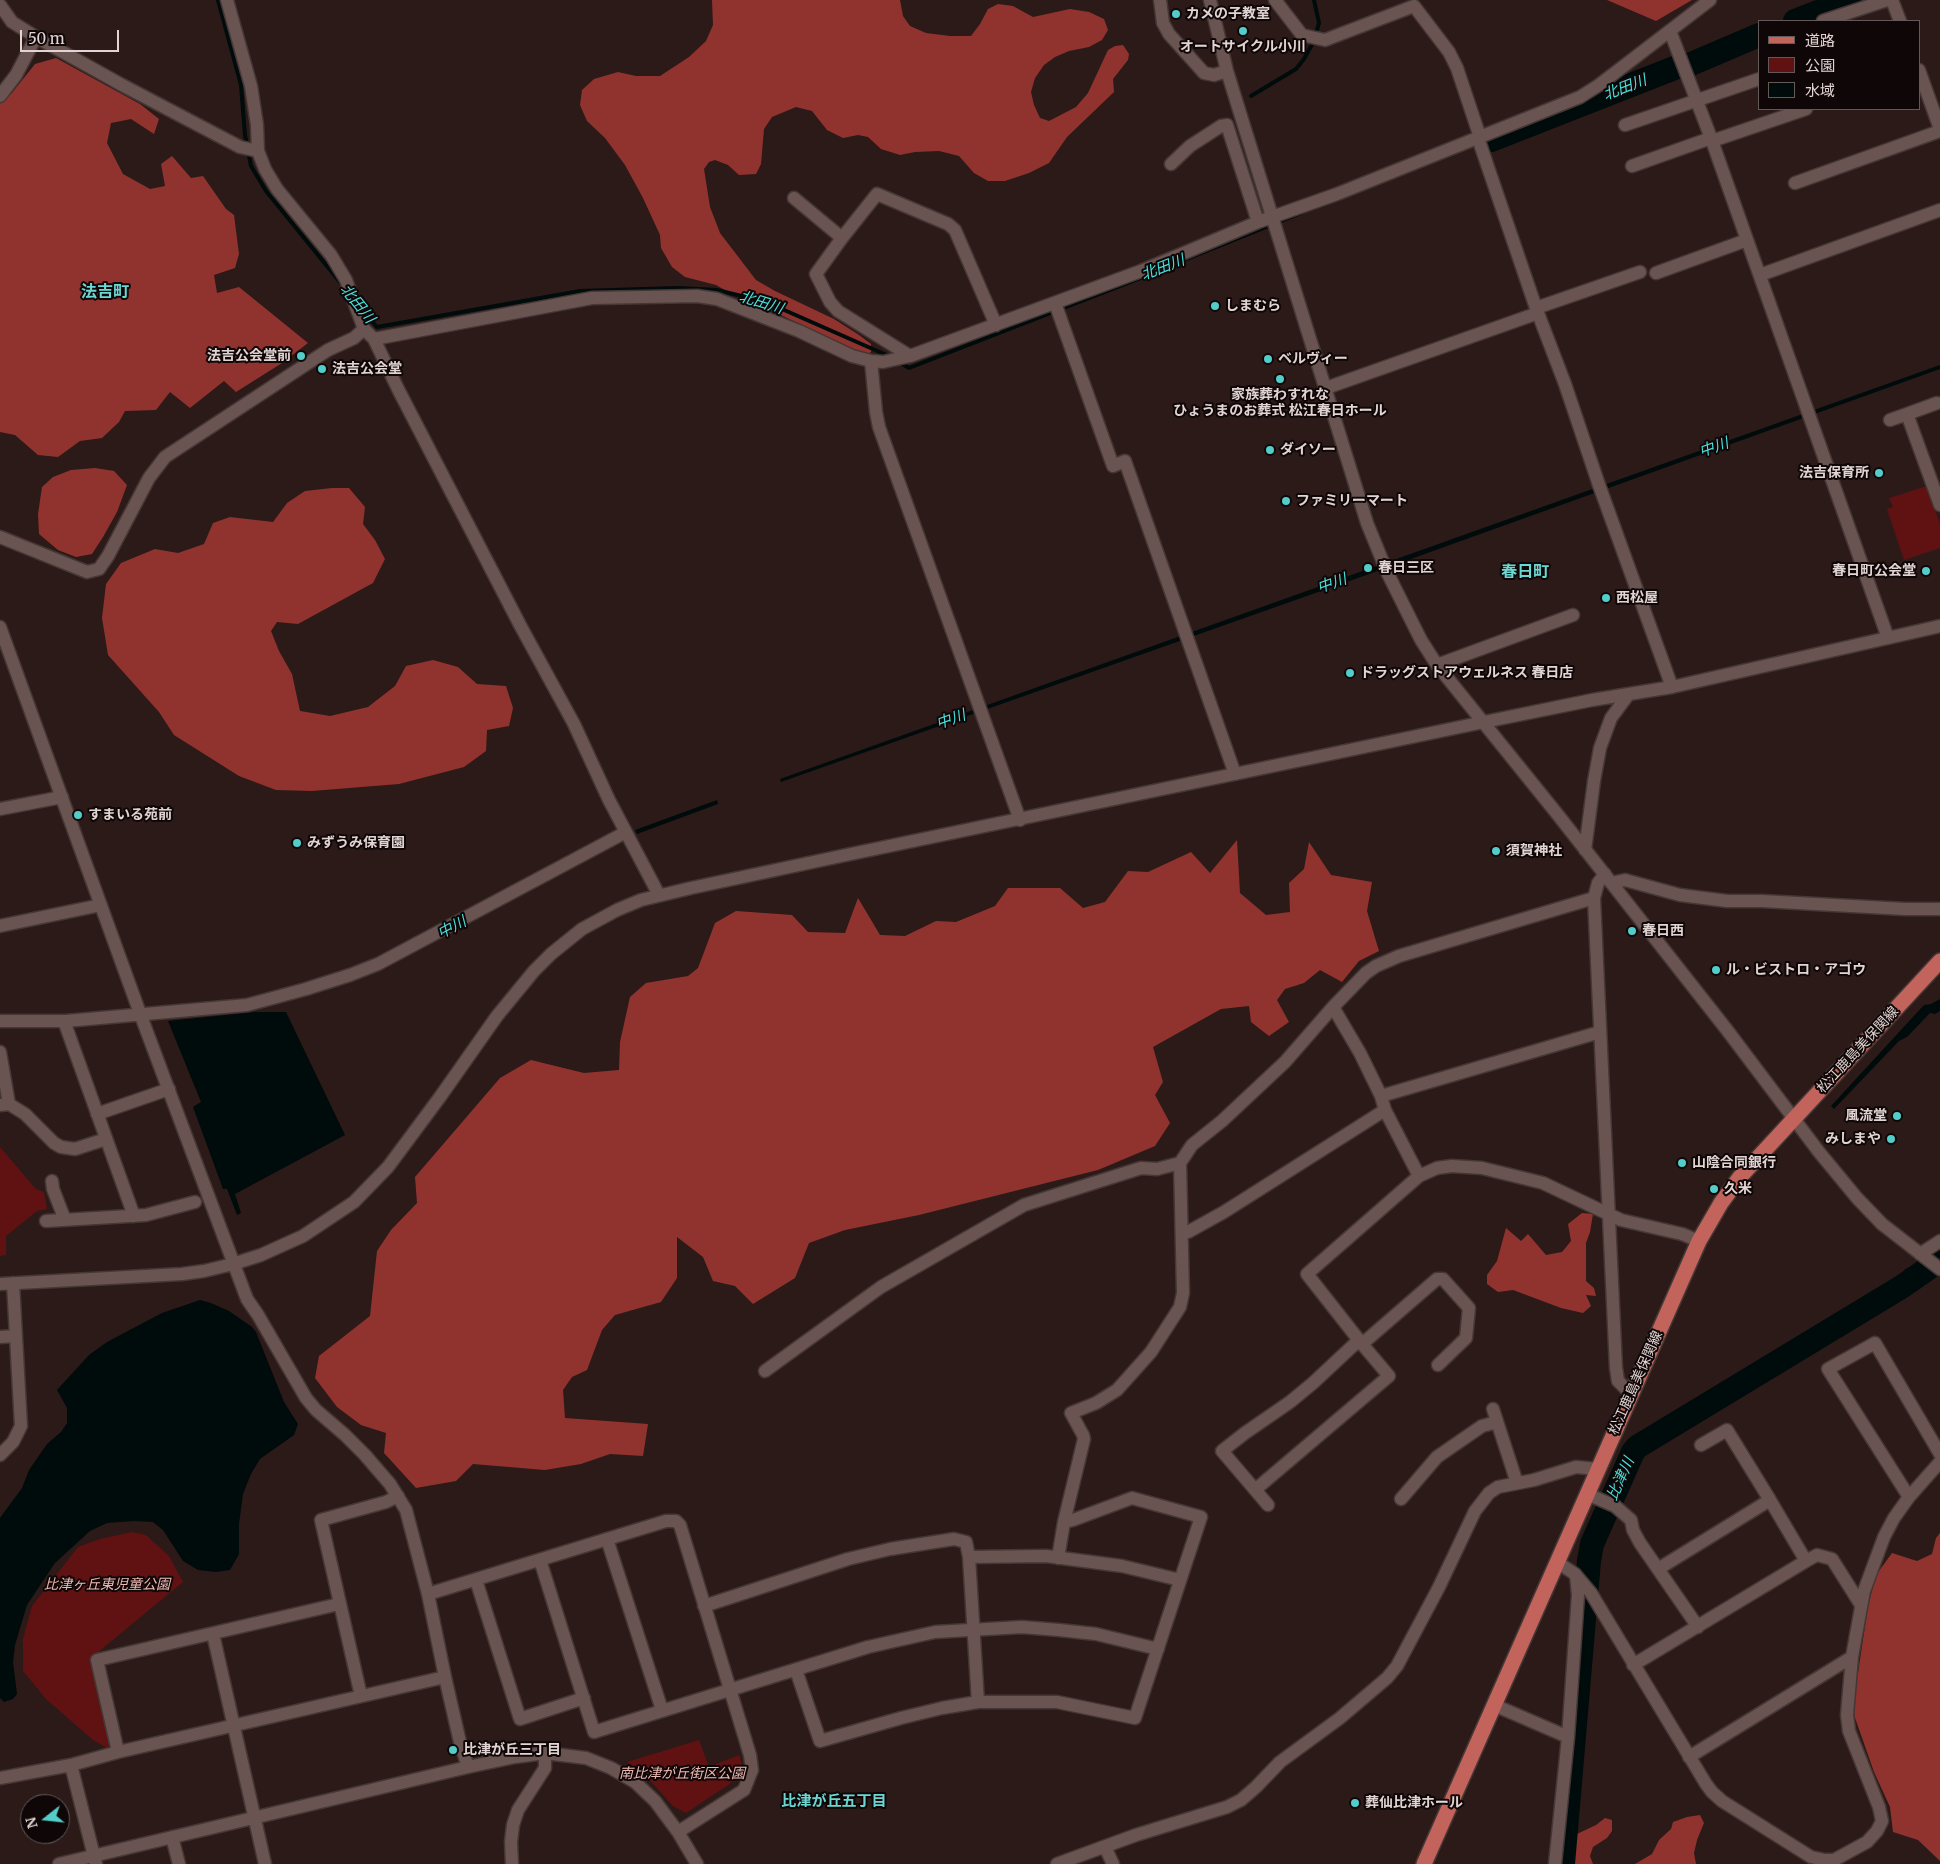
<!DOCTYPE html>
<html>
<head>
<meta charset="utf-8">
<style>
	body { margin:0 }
	#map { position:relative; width:1940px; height:1864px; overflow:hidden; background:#2c1a18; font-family:Merriweather,"Noto Sans JP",serif }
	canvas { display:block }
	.legend { position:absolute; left:1758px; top:20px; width:162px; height:90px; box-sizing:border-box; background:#0f0707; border:1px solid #635958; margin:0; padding:6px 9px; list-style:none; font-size:15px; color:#e1d4d2 }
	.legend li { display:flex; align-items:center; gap:10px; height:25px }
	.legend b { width:25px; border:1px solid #635958 }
	.north { position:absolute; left:20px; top:1794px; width:50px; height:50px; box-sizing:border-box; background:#0f0707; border:1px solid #635958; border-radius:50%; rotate:254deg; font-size:14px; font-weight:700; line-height:20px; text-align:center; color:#e1d4d2 }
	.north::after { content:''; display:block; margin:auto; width:18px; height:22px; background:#53cdc9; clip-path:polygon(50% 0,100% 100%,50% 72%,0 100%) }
	.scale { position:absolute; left:20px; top:30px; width:99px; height:22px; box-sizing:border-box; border:2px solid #e1d4d2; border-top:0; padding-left:6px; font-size:15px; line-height:18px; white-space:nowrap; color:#e1d4d2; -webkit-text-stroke:4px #0f0707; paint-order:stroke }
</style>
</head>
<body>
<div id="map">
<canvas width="1940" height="1864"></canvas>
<ul class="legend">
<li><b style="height:6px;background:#c2635c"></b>道路</li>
<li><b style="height:14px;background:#5f1211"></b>公園</li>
<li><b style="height:14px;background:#000b0b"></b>水域</li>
</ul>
<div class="north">N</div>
<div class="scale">50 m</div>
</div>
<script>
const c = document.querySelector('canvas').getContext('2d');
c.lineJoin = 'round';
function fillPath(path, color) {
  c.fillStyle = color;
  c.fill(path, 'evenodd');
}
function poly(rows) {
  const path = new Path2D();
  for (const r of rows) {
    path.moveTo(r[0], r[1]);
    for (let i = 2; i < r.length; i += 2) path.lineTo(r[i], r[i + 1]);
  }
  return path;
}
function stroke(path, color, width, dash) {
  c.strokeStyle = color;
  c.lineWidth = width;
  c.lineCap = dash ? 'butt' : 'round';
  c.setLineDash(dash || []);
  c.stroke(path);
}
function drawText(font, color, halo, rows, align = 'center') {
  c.font = font + ' Merriweather,"Noto Sans JP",serif';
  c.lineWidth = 4;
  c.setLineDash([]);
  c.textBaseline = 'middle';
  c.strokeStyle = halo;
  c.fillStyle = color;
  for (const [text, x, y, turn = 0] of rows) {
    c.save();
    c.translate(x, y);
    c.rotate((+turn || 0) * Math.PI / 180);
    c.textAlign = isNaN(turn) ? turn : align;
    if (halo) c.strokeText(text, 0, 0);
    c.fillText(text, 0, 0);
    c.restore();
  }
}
fillPath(poly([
	[1927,486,1940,524,1940,548,1904,560,1887,509,1893,507,1889,498],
	[0,1147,36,1189,44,1192,47,1209,37,1211,6,1236,6,1255,0,1256],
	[132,1532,146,1535,169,1556,183,1582,91,1658,110,1742,107,1748,93,1740,46,1699,23,1671,23,1639,32,1606,78,1547,100,1539],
	[699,1740,709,1767,739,1755,742,1764,734,1781,686,1813,673,1806,644,1774,627,1762]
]), '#5f1211');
fillPath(poly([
	[712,0,900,0,903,16,910,26,926,33,950,36,971,36,980,24,988,9,998,4,1013,6,1033,17,1070,9,1089,12,1104,19,1108,30,1102,40,1089,47,1069,51,1055,57,1044,65,1035,78,1031,92,1034,105,1040,118,1049,121,1076,107,1088,93,1108,50,1115,46,1123,45,1129,54,1128,60,1113,79,1114,92,1067,137,1049,163,1029,173,1005,181,988,181,974,173,959,156,939,151,915,152,900,155,881,149,868,137,858,135,843,138,827,130,812,111,796,107,772,117,764,129,761,164,756,174,739,175,728,165,715,160,709,162,704,169,710,207,720,233,756,280,775,291,834,319,859,335,871,344,871,352,868,354,847,347,779,314,746,302,716,285,685,277,672,267,661,248,660,235,643,198,625,165,605,138,587,121,580,105,582,90,594,79,618,72,636,76,660,76,689,57,706,41,713,25],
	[1607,0,1692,0,1656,21],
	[56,58,140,104,159,119,154,134,131,119,111,123,107,143,123,174,150,189,165,186,161,164,172,156,191,178,203,176,226,209,234,215,239,254,235,268,214,275,217,293,239,287,308,343,282,363,236,392,224,381,190,408,170,392,156,410,125,411,119,422,102,438,80,441,58,457,38,455,15,435,0,432,0,91,11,94,35,64],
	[95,468,114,471,127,485,117,512,103,537,92,554,76,557,58,550,39,534,38,514,42,487,53,477,71,470],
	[332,488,349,488,365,507,363,524,375,540,385,559,373,583,298,624,277,622,271,631,279,651,292,674,300,711,330,716,368,707,395,686,406,666,433,660,458,667,477,684,506,686,513,708,509,726,487,730,486,751,464,767,399,784,312,791,276,790,239,776,174,735,159,712,108,655,102,618,106,584,121,563,155,549,178,553,204,544,213,523,230,517,273,522,287,503,305,491],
	[1237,840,1240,893,1266,915,1290,912,1289,883,1304,869,1309,842,1331,875,1372,882,1367,911,1379,951,1359,961,1342,982,1320,970,1304,983,1285,989,1277,1000,1289,1022,1269,1036,1251,1022,1249,1006,1221,1009,1153,1047,1163,1082,1155,1095,1170,1123,1155,1146,1098,1170,919,1215,845,1230,809,1243,795,1278,753,1304,735,1286,713,1281,703,1257,677,1237,677,1278,661,1302,615,1315,602,1330,587,1370,572,1377,563,1390,565,1418,648,1424,643,1456,610,1454,581,1464,545,1470,473,1464,456,1481,416,1488,384,1453,386,1433,361,1425,337,1407,315,1378,319,1356,370,1316,377,1251,391,1230,417,1203,415,1177,500,1078,531,1060,584,1073,619,1070,620,1042,630,997,646,983,688,976,698,968,715,923,736,911,792,915,808,932,845,933,858,898,880,935,905,936,936,921,956,922,995,906,1008,888,1060,888,1083,908,1105,902,1128,871,1148,872,1191,852,1210,873],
	[1582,1213,1593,1214,1590,1232,1586,1243,1586,1281,1594,1288,1596,1296,1586,1295,1591,1306,1583,1313,1561,1308,1513,1290,1498,1292,1487,1284,1487,1275,1497,1261,1506,1228,1521,1241,1528,1234,1546,1255,1562,1252,1571,1241,1568,1224],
	[1940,1533,1940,1861,1918,1840,1893,1832,1890,1807,1874,1772,1854,1715,1856,1686,1868,1606,1876,1575,1892,1553,1917,1561,1932,1554,1936,1538],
	[1700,1815,1704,1823,1697,1840,1694,1853,1696,1864,1635,1864,1652,1854,1659,1840,1671,1829,1673,1822,1687,1817],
	[1605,1818,1612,1820,1612,1831,1607,1838,1593,1847,1590,1856,1593,1864,1570,1864,1573,1840,1577,1834,1596,1825]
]), '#90332f');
fillPath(poly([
	[1940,365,1940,369,1369,574,781,782,780,779],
	[717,800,718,804,637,834,635,830],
	[1940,999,1940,1011,1935,1014,1930,1013,1907,1037,1899,1041,1834,1109,1831,1106,1924,1005,1931,1004],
	[255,1012,286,1012,345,1135,235,1194,241,1213,237,1215,227,1189,223,1189,193,1107,201,1102,168,1021],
	[1940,1251,1940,1264,1918,1279,1904,1270],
	[200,1300,211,1303,229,1311,252,1327,256,1332,284,1402,298,1424,294,1435,260,1459,251,1474,243,1494,239,1524,239,1554,230,1570,216,1572,198,1570,183,1561,163,1530,153,1522,134,1521,107,1523,90,1531,55,1563,27,1605,15,1645,13,1662,17,1694,13,1699,4,1702,0,1698,0,1518,22,1488,29,1470,47,1444,61,1432,67,1423,67,1408,57,1390,89,1355,107,1342,162,1313]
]), '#000b0b');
stroke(poly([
	[218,0,241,85,245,135,251,166,266,191,344,287],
	[1314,0,1319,23,1315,37],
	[1251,96,1296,69,1304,59,1314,41],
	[1152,273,1301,213],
	[362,310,377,327,580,291,678,288,717,290,766,302,891,357],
	[899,362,909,368,1141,278]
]), '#000b0b', 4);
stroke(poly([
	[1795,21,1849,0],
	[1491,140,1677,67,1691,64,1759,35],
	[1563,1864,1589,1561,1592,1544,1633,1452,1637,1447,1903,1286,1940,1260]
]), '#000b0b', 24);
const minor = poly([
	[227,0,251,86,257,125,258,151,265,169,277,189,331,255,346,280,364,329,374,339,398,389,520,625,574,724,609,800,659,895],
	[1160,0,1163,23,1169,34,1204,73,1214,75,1227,71],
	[1210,0,1227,71,1367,523,1387,572,1421,640,1437,665,1558,815,1727,1030,1819,1152,1857,1198,1882,1224,1940,1269],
	[1275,0,1302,35,1325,40,1414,6,1449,52,1457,68,1480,137],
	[1892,0,1900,21],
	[0,5,12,22,36,37,122,85,240,147,258,151],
	[1823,21,1887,0],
	[1670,31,1711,138,1888,638],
	[1919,70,1940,129],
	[0,96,16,75,36,37],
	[1625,125,1759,79],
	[1478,138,1536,308,1565,384,1599,485,1672,687],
	[1712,141,1806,109],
	[1171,164,1190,146,1221,126,1227,125,1258,222],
	[1632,166,1711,138],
	[1795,183,1940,131],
	[794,198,842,238,816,274,830,302,838,311,910,356],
	[842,238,877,194,948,224,955,230,996,325],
	[1656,273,1747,240],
	[1760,275,1940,210],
	[1055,303,1113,466,1125,461,1235,774],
	[1536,308,1640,272],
	[374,339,592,298,697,296,717,299,799,331,852,356,871,361,883,362,910,356,1141,271,1258,222,1337,194,1580,97,1599,85,1710,0],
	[871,361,876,412,879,427,1020,820],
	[1326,388,1538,313],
	[1937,403,1907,414,1940,505],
	[1890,420,1907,414],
	[0,537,87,572,99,569,108,556,149,478,165,457,328,350,354,338,364,329],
	[0,627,141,1016,247,1299,258,1315,306,1398,316,1410,345,1435,365,1455,390,1484,406,1510,428,1594,445,1677,460,1742,468,1767],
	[1437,665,1573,615],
	[0,809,62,797],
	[1585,850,1594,781,1600,748,1611,718,1628,695],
	[1605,874,1598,883,1594,898,1616,1368,1618,1381,1631,1394],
	[1611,883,1625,880,1680,895,1727,901,1762,901,1905,909,1940,909],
	[0,926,101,905],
	[1333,1007,1360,1053,1381,1096,1600,1032],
	[0,1021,66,1021,247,1005,306,989,350,975,378,964,626,832],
	[64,1021,134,1216],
	[0,1052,9,1104],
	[0,1105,9,1104,25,1114,54,1143,61,1147,75,1149,106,1139],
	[1385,1110,1419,1176],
	[97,1114,169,1089],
	[52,1181,53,1189,65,1220],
	[46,1221,146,1215,195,1202],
	[1182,1232,1188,1232,1224,1212,1385,1110,1381,1096],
	[1920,1254,1940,1241],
	[0,1284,182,1274,204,1271,233,1264,261,1255,303,1236,354,1202,388,1167,440,1097,497,1016,534,971,551,954,582,929,617,910,641,900,691,888,846,855,1484,722,1592,700,1672,687,1940,626],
	[0,1337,16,1336],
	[1362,1344,1307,1274,1419,1176,1437,1168,1452,1166,1482,1168,1543,1183,1621,1220,1682,1234,1699,1241],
	[765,1371,881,1287,1024,1205,1141,1168,1157,1169,1180,1163,1192,1145,1222,1121,1285,1062,1333,1007,1366,973,1376,966,1399,956,1594,898],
	[1493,1409,1517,1483],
	[0,1455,13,1442,21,1426,13,1283],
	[1256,1489,1389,1376,1362,1344,1437,1279,1443,1279,1469,1308,1466,1338,1438,1365],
	[1587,1494,1615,1506,1631,1520,1633,1530,1640,1543,1698,1627],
	[1909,1497,1828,1369,1875,1343,1940,1454],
	[1401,1499,1437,1457,1482,1426,1497,1422],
	[1770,1500,1806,1561,1817,1555,1832,1559,1861,1605],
	[1268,1505,1222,1451,1245,1433,1290,1402,1313,1383,1359,1340],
	[607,1539,662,1710],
	[969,1557,1046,1556,1122,1566,1180,1580],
	[1058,1558,1064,1522],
	[540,1560,594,1732,868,1647,935,1632,1022,1627,1059,1630,1096,1634,1158,1649],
	[1557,1562,1575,1574,1591,1593,1706,1784,1712,1792,1722,1801,1811,1857,1825,1860,1834,1860,1867,1842,1877,1831,1882,1821,1879,1807,1849,1731,1847,1715,1852,1657,1864,1591,1884,1537,1894,1518,1909,1497,1940,1462],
	[1658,1569,1770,1500,1727,1430,1701,1445],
	[476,1580,520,1719,584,1698],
	[428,1594,666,1521,676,1521,680,1525,750,1755,752,1770,744,1790,678,1832],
	[704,1606,848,1559,890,1549,954,1539,966,1542,969,1557,978,1702],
	[213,1634,265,1864],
	[1633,1665,1806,1561],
	[796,1670,820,1741,901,1718,942,1708,978,1702,1057,1702,1135,1718,1201,1517,1132,1498,1073,1520,1064,1522,1084,1439,1083,1435,1071,1413,1096,1403,1117,1390,1151,1352,1180,1307,1183,1293,1180,1163],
	[361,1696,321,1520,386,1502,398,1496],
	[1494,1705,1568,1737],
	[118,1752,445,1677],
	[1689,1757,1852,1657],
	[71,1765,96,1864],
	[0,1778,71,1765,118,1752,97,1660,339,1604],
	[172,1837,179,1864],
	[1105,1847,1113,1864],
	[59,1864,468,1767,515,1757,545,1753,586,1758,611,1768,635,1782,655,1801,678,1832,697,1864],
	[512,1864,511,1842,513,1825,518,1810,545,1768,545,1753],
	[1057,1864,1136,1835,1227,1807,1241,1800,1256,1787,1280,1762,1340,1718,1387,1678,1397,1666,1439,1587,1475,1511,1489,1493,1498,1487,1534,1480,1576,1467,1598,1469],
	[1555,1864,1568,1737,1578,1595,1576,1575]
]);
const major = poly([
	[1424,1864,1699,1241,1721,1203,1740,1177,1940,961]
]);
stroke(minor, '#453735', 15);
stroke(major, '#453735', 18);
stroke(minor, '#695451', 12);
stroke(major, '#c2635c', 15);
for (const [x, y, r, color] of [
	[1176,14,5,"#53cdc9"],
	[1243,31,5,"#53cdc9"],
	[1215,306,5,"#53cdc9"],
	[301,356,5,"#53cdc9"],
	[1268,359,5,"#53cdc9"],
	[322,369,5,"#53cdc9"],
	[1280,379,5,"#53cdc9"],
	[1270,450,5,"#53cdc9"],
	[1879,473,5,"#53cdc9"],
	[1286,501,5,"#53cdc9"],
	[1368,568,5,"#53cdc9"],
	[1926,571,5,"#53cdc9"],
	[1606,598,5,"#53cdc9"],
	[1350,673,5,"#53cdc9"],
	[78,815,5,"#53cdc9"],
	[297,843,5,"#53cdc9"],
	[1496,851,5,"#53cdc9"],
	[1632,931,5,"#53cdc9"],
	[1716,970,5,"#53cdc9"],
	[1897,1116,5,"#53cdc9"],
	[1891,1139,5,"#53cdc9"],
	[1682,1163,5,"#53cdc9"],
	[1714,1189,5,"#53cdc9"],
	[453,1750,5,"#53cdc9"],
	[1355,1803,5,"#53cdc9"]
]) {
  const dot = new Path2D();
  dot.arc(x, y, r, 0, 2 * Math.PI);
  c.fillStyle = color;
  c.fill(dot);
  stroke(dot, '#0f0707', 2);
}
drawText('bold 14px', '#e1d4d2', '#0f0707', [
	["カメの子教室",1186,14],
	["オートサイクル小川",1243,47,"center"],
	["しまむら",1225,306],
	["法吉公会堂前",291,356,"right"],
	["ベルヴィー",1278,359],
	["法吉公会堂",332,369],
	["家族葬わすれな",1280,395,"center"],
	["ひょうまのお葬式 松江春日ホール",1280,411,"center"],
	["ダイソー",1280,450],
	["法吉保育所",1869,473,"right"],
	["ファミリーマート",1296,501],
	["春日三区",1378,568],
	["春日町公会堂",1916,571,"right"],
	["西松屋",1616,598],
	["ドラッグストアウェルネス 春日店",1360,673],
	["すまいる苑前",88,815],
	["みずうみ保育園",307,843],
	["須賀神社",1506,851],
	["春日西",1642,931],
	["ル・ビストロ・アゴウ",1726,970],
	["風流堂",1887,1116,"right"],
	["みしまや",1881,1139,"right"],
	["山陰合同銀行",1692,1163],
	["久米",1724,1189],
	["比津が丘三丁目",463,1750],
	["葬仙比津ホール",1365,1803]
], 'left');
drawText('14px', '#e1d4d2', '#0f0707', [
	["松江鹿島美保関線",1858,1050,-47],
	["松江鹿島美保関線",1636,1383,-66]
]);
drawText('italic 14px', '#efb9b3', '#0f0707', [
	["比津ヶ丘東児童公園",107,1585],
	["南比津が丘街区公園",682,1774]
]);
drawText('italic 15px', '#48e0dc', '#0f0707', [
	["北田川",1625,88,-21],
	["北田川",1163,268,-21],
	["北田川",761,303,17],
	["北田川",357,304,51],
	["中川",1714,448,-20],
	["中川",1332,584,-20],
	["中川",951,720,-20],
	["中川",452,928,-28],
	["比津川",1621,1479,-66]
]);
drawText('bold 15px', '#6bd7d3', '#0f0707', [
	["比津が丘五丁目",834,1802]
]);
drawText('bold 16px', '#6bd7d3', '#0f0707', [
	["法吉町",105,292],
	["春日町",1525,572]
]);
</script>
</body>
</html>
